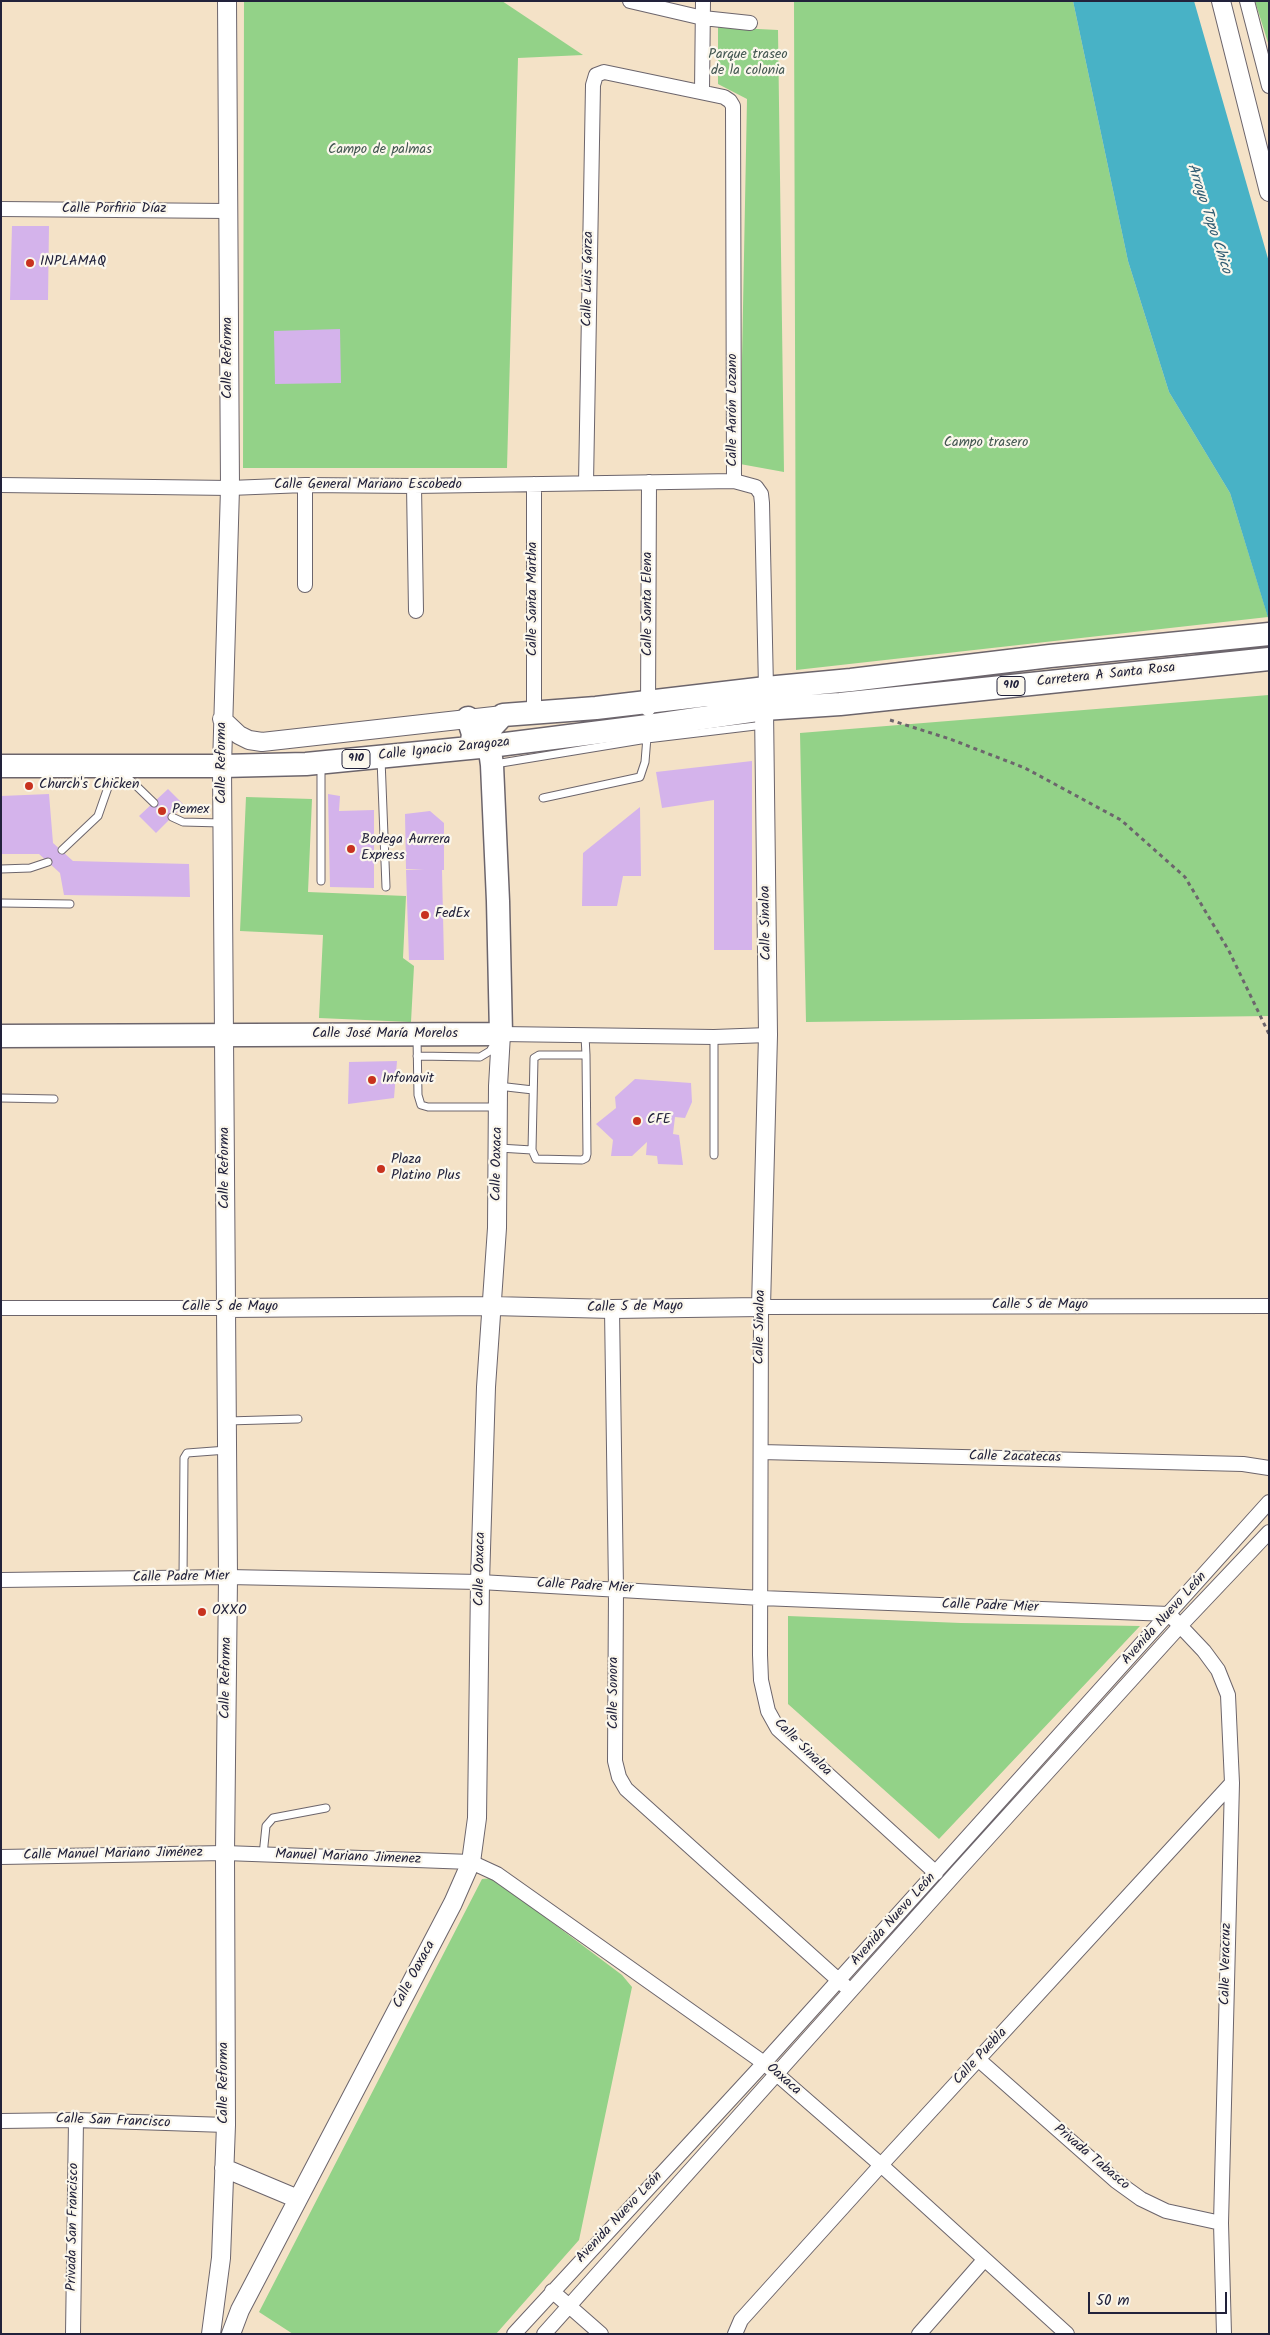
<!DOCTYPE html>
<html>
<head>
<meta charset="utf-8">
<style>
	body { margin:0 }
	#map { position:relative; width:1270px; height:2335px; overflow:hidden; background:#f4e2c7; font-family:Kalam,sans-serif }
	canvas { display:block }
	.frame { position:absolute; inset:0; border:2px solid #22223b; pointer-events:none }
	.scale { position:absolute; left:1088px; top:2292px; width:139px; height:22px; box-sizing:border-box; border:2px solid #22223b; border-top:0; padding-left:6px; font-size:15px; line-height:18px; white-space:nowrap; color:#22223b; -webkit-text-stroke:4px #fbf7ec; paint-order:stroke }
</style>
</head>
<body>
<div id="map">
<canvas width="1270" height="2335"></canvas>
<div class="frame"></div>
<div class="scale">50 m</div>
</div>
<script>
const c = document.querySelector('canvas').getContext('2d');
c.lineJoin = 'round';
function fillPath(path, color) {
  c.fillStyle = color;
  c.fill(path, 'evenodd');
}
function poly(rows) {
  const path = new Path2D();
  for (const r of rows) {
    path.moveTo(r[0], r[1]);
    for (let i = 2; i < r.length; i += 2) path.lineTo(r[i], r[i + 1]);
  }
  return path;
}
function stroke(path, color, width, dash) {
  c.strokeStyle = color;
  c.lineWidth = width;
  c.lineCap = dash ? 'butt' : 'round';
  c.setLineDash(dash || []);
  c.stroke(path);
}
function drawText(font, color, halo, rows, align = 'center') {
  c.font = font + ' Kalam,sans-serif';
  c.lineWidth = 4.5;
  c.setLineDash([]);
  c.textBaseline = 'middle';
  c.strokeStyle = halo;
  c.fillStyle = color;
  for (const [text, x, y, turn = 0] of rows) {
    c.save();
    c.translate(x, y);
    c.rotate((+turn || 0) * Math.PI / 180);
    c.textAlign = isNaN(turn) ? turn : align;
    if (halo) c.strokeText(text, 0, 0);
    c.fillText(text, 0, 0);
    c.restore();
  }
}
fillPath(poly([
	[244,1,502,1,583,55,518,58,507,468,243,468],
	[794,1,1073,1,1128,261,1169,392,1230,493,1268,617,796,670],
	[1255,1,1269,1,1269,46],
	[718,27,778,30,784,472,740,464,747,99,718,84],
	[1269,695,1269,1016,806,1022,800,733],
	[246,797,312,799,308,892,406,896,403,958,414,966,411,1022,319,1018,323,935,240,931],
	[788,1616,961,1623,1140,1626,939,1839,788,1704],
	[493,1878,622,1975,632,1987,579,2240,496,2334,293,2334,259,2312,482,1879]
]), '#93d288');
fillPath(poly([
	[1073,1,1194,1,1269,262,1269,621,1230,493,1169,392,1128,261]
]), '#48b2c6');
fillPath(poly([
	[12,226,49,226,48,300,10,300],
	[340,329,341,383,275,384,274,331],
	[752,761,752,950,714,950,714,800,662,808,656,772],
	[168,789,184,805,156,833,139,816],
	[49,794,53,843,73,861,189,864,190,897,64,895,60,873,39,854,1,854,1,796],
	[328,794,340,796,339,811,374,810,374,888,330,887],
	[640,807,641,876,623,876,617,906,582,906,583,853],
	[430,811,444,823,444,870,442,870,444,960,409,960,406,870,424,869,406,869,405,814],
	[397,1061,394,1098,348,1104,349,1062],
	[635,1079,691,1083,692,1102,685,1118,675,1117,673,1134,679,1135,683,1165,658,1164,657,1156,646,1155,647,1142,632,1156,611,1156,613,1140,596,1124,616,1108,615,1097]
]), '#d4b3eb');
const service = poly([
	[381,759,386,887],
	[495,764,647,739,764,725],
	[121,771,154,803],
	[543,798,640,777,645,762,647,737],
	[172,817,183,822,221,823],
	[62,850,98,816,114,770],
	[1,869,30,868,48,862],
	[321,881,321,766],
	[1,903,70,904],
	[585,1036,586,1055,587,1154,586,1158,582,1160,536,1159,532,1150,534,1058,539,1055,586,1055],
	[417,1037,418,1095,421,1105,428,1107,499,1107],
	[417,1056,480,1057,490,1051,496,1041],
	[498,1086,533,1090],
	[1,1098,54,1099],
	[499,1148,532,1150],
	[714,1155,714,1037],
	[227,1421,298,1419],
	[183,1578,184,1458,187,1453,227,1450],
	[263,1855,266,1826,273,1818,326,1808]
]);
const minor = poly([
	[630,1,703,18,750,23],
	[1247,1,1269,86],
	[702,91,703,1],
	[1,209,228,211],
	[586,483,593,85,596,75,604,72,724,97,730,101,733,106,734,481,756,487,761,494,762,503,766,688],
	[1,485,230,488,305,485,414,486,734,481],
	[414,486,416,611],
	[305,585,305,485],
	[648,709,649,482],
	[534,714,534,484],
	[501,1034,714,1037,768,1035],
	[1,1308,227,1308],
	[612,1309,616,1589,615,1761,619,1777,626,1789,845,1986],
	[761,1452,1243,1464,1269,1468],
	[1,1580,228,1577,480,1582,761,1598,1169,1614,1204,1651,1218,1670,1228,1695,1232,1783,1221,2223,1224,2334],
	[1,1857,225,1853,471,1862,497,1874,764,2063,881,2165,1067,2334],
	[936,1873,778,1729,768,1711,761,1680,760,1655,761,1307,1269,1306],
	[979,2060,1116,2181,1141,2199,1166,2211,1221,2223],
	[1,2121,76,2120,226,2125],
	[552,2291,601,2334],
	[73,2334,76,2120],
	[514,2334,764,2063,1269,1502],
	[544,2334,958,1871,1180,1626,1269,1532],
	[735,2334,741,2320,881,2165,1232,1783],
	[919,2334,984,2260]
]);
const tertiary = poly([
	[1221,1,1269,192],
	[222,719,239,735,249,740,262,742,503,715],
	[227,1308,492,1306,612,1309,761,1307,768,1035,764,709],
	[224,2168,298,2199],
	[211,2334,221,2258,226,2125,225,1853,228,1577,222,766,230,488,227,1],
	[231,2334,240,2310,453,1903,471,1862,477,1818,480,1582,486,1387,497,1228,498,1086,501,1034]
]);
const primary = poly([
	[468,718,473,734,471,748],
	[1,766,222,766,306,764,490,746,648,726,764,709,840,704,1269,659],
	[1,1036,501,1034,498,901,492,765,488,736,489,730,503,715,596,708,766,688,851,680,1050,656,1269,634]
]);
stroke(service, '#6c656c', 9);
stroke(minor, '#6c656c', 16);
stroke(tertiary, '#6c656c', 20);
stroke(primary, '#6c656c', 25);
stroke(poly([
	[890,720,950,739,1025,768,1121,820,1185,877,1229,951,1269,1034]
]), '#6c656c', 3, [4, 4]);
stroke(service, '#fff', 7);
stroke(minor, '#fff', 14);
stroke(tertiary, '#fff', 18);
stroke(primary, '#fff', 22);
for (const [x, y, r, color] of [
	[30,263,5,"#c8321e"],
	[29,786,5,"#c8321e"],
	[162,811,5,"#c8321e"],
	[351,849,5,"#c8321e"],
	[425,915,5,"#c8321e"],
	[372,1080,5,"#c8321e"],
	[637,1121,5,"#c8321e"],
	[381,1169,5,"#c8321e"],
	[202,1612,5,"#c8321e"]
]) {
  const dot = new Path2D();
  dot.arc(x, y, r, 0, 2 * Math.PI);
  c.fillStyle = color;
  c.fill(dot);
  stroke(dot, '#fbf7ec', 2);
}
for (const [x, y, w] of [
	[1011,686,28],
	[356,759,28]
]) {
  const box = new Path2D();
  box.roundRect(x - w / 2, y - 9.5, w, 19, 4);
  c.fillStyle = '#fbf7ec';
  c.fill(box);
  stroke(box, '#22223b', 1);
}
drawText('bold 12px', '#22223b', null, [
	["910",1011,686],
	["910",356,759]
]);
drawText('14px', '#445752', '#fbf7ec', [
	["Parque traseo",748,56],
	["de la colonia",748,72],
	["Campo de palmas",380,151],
	["Campo trasero",986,444]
]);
drawText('14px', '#22223b', '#fbf7ec', [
	["Calle Porfirio Díaz",114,210],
	["Calle Luis Garza",589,279,-89],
	["Calle Reforma",229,358,-90],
	["Calle Aarón Lozano",734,410,-90],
	["Calle General Mariano Escobedo",368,486],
	["Calle Santa Martha",534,599,-90],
	["Calle Santa Elena",649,604,-90],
	["Carretera A Santa Rosa",1106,676,-6],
	["Calle Ignacio Zaragoza",444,750,-6],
	["Calle Reforma",223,763,-90],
	["Calle Sinaloa",767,923,-91],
	["Calle José María Morelos",385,1035],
	["Calle Oaxaca",498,1164,-89],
	["Calle Reforma",226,1168,-90],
	["Calle 5 de Mayo",1040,1306],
	["Calle 5 de Mayo",230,1308],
	["Calle 5 de Mayo",635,1308,-1],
	["Calle Sinaloa",761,1327,-89],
	["Calle Zacatecas",1015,1458,1],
	["Calle Oaxaca",481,1569,-89],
	["Calle Padre Mier",181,1578,-1],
	["Calle Padre Mier",585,1587,3],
	["Calle Padre Mier",990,1607,2],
	["Avenida Nuevo León",1165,1619,-48],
	["Calle Reforma",227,1678,-89],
	["Calle Sonora",615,1693,-90],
	["Calle Sinaloa",802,1748,45],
	["Calle Manuel Mariano Jiménez",113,1855,-1],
	["Manuel Mariano Jimenez",348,1858,2],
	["Avenida Nuevo León",894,1920,-48],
	["Calle Veracruz",1227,1964,-89],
	["Calle Oaxaca",415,1975,-62],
	["Calle Puebla",981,2057,-47],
	["Oaxaca",783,2080,41],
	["Calle Reforma",225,2083,-90],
	["Calle San Francisco",113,2122,2],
	["Privada Tabasco",1091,2158,40],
	["Avenida Nuevo León",620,2218,-47],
	["Privada San Francisco",74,2227,-89]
]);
drawText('14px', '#22223b', '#fbf7ec', [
	["INPLAMAQ",40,263],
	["Church's Chicken",39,786],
	["Pemex",172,811],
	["Bodega Aurrera",361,841],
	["Express",361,857],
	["FedEx",435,915],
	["Infonavit",382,1080],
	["CFE",647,1121],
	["Plaza",391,1161],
	["Platino Plus",391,1177],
	["OXXO",212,1612]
], 'left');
drawText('italic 15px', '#315c73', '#fbf7ec', [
	["Arroyo Topo Chico",1208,219,72]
]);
</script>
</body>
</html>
